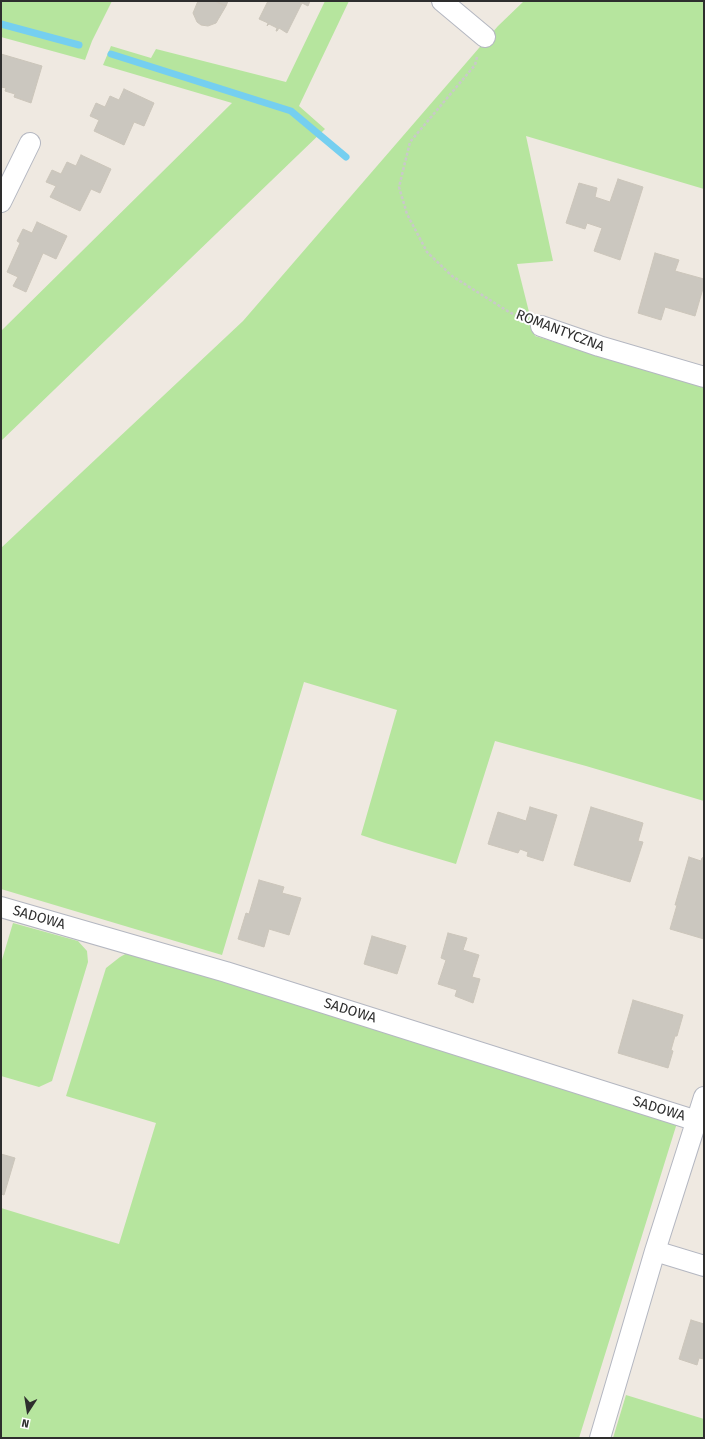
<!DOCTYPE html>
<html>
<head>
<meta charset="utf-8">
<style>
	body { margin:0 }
	#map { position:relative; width:705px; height:1439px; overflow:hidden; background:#efe9e1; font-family:"Fira Sans",sans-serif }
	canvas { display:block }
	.frame { position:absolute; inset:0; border:2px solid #2e2e2e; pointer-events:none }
	.north { position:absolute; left:8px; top:1391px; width:40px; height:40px; -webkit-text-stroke:3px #fff; paint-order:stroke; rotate:192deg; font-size:11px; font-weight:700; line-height:16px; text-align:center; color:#2e2e2e }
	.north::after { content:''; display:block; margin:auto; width:14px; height:18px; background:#2e2e2e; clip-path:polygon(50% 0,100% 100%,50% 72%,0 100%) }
</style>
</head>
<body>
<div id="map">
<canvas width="705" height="1439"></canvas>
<div class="frame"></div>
<div class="north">N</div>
</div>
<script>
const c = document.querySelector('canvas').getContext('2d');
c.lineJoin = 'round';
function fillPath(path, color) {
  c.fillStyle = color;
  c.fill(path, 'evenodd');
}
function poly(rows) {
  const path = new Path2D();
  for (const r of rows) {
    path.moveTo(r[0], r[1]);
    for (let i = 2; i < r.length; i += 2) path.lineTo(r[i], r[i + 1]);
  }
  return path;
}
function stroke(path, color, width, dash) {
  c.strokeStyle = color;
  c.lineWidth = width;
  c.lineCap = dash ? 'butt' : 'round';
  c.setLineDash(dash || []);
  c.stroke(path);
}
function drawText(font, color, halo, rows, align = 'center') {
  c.font = font + ' "Fira Sans",sans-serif';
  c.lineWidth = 4;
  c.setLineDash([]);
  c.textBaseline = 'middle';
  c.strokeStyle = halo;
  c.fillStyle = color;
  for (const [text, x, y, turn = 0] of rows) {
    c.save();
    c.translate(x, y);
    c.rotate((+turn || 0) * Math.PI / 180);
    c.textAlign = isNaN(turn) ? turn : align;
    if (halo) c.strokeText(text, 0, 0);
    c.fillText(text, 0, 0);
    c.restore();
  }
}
fillPath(poly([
	[1,1,112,1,92,41,85,60,1,37],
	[325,1,349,1,299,106,325,129,1,441,1,331,232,103,103,65,111,46,151,58,156,49,286,82],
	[524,1,704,1,704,189,526,136,553,261,517,264,535,336,704,387,704,801,586,766,495,741,456,864,385,843,361,835,397,710,304,682,222,955,1,889,1,548,243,321,498,26],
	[13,923,78,941,87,951,88,962,52,1081,39,1087,1,1076,1,963],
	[129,952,677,1123,579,1438,1,1438,1,1208,119,1244,156,1123,66,1096,106,968,120,957],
	[626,1395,704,1419,704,1438,613,1438]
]), '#b6e59e');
stroke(poly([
	[1,24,79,45],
	[111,54,291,111,346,157]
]), '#75cff0', 7);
const building = poly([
	[198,1,215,1,226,6,216,23,208,26,201,25,197,22,193,13,198,1],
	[215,1,228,1,226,6,215,1],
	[268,1,310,1,308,6,302,3,287,33,279,28,277,31,276,31,277,28,269,24,267,26,268,23,259,19,268,1],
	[1,54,42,66,31,103,14,97,15,94,5,91,6,88,1,87,1,54],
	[124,89,154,103,144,126,134,122,124,145,94,131,99,120,90,116,96,103,105,107,110,96,119,100,124,89],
	[81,155,111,169,100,193,91,189,80,211,50,197,56,186,46,182,52,170,61,174,67,162,76,166,81,155],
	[618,179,643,187,620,260,594,251,602,228,587,223,585,229,566,223,579,183,597,188,595,197,610,202,618,179],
	[37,222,67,236,56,259,43,253,26,292,13,286,18,277,7,272,20,243,17,241,23,229,32,233,37,222],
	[655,253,679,260,675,271,704,279,704,285,695,316,665,307,661,320,638,313,655,253],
	[530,807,557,815,543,861,527,856,528,852,520,849,518,853,488,844,498,812,526,821,530,807],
	[591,807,643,823,638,841,643,842,630,882,574,865,591,807],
	[689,857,701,861,702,858,704,857,704,939,670,929,677,905,675,905,689,857],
	[259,880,284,887,282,893,301,898,289,935,269,929,264,947,238,939,246,913,249,914,259,880],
	[448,933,467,938,463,950,479,955,472,977,480,979,473,1003,455,996,457,990,438,984,446,960,441,958,448,933],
	[372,936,406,946,397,974,364,964,372,936],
	[633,1000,683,1015,677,1036,675,1036,671,1050,673,1051,668,1068,618,1053,633,1000],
	[1,1154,15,1158,4,1195,1,1194,1,1154],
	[691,1320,704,1324,704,1359,699,1358,697,1365,679,1359,691,1320]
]);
fillPath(building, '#cbc7bf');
stroke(building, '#cbc5ba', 1);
const minor = poly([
	[442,1,485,37],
	[1,202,30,143],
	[541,326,599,346,704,377],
	[1,907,226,972,697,1121],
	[655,1251,704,1266],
	[600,1438,655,1251,704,1097]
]);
stroke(minor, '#b4b7c1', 22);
stroke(poly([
	[477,57,475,65,410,142,399,187,407,214,427,252,452,276,509,312,522,318]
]), '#c9c9c9', 2.5, [3, 2]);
stroke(minor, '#fff', 20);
drawText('14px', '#2e2e2e', '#fff', [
	["ROMANTYCZNA",560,331,21],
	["SADOWA",39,918,16],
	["SADOWA",350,1011,17],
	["SADOWA",659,1109,17]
]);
</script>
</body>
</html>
